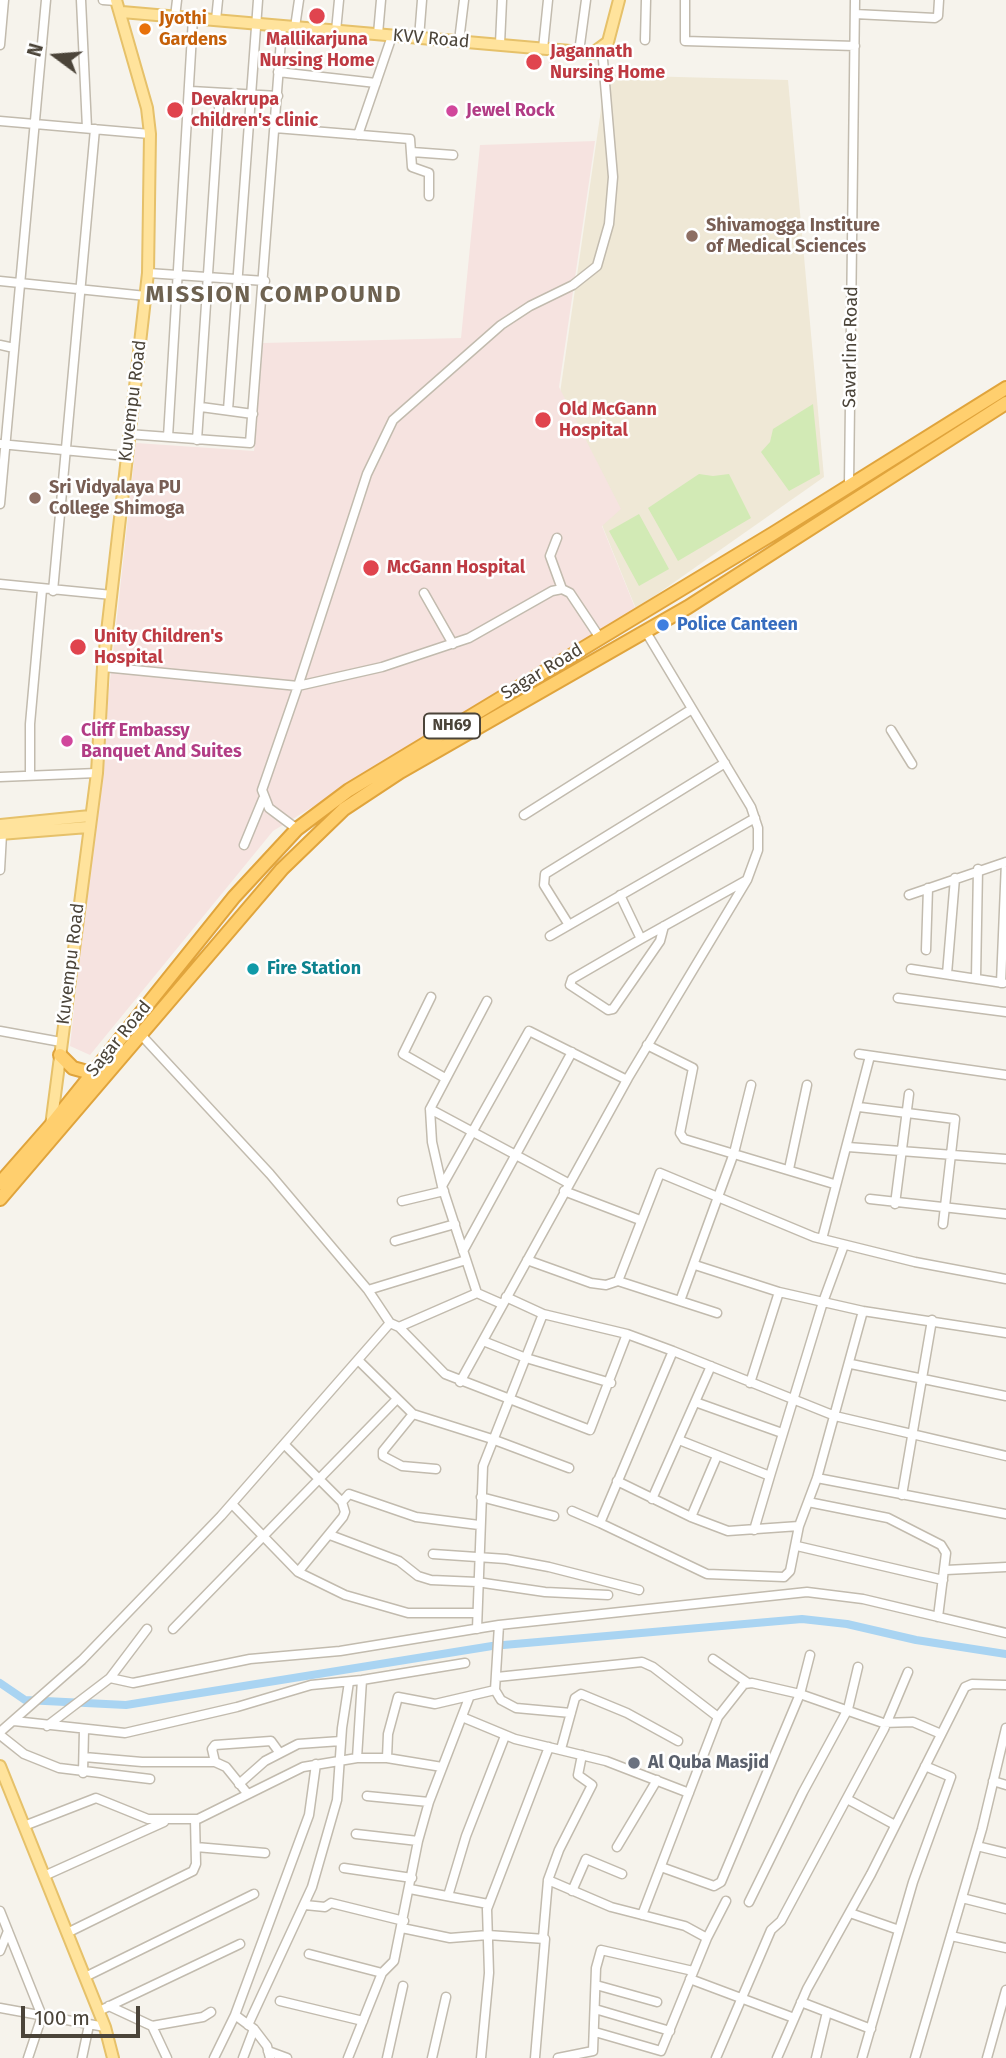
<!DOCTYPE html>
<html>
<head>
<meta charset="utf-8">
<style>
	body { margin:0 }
	#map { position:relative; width:1006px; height:2058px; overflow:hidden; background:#f6f3ec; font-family:"Fira Sans",sans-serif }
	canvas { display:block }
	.north { position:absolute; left:21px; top:21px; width:70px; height:70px; -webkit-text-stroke:5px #fff; paint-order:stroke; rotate:286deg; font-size:19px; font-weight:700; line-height:28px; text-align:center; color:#4b4439 }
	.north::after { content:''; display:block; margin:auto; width:24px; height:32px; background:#4b4439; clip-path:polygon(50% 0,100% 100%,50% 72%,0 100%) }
	.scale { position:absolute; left:21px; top:2006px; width:119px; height:32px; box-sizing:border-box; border:4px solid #4b4439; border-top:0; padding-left:9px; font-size:21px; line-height:24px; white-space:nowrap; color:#4b4439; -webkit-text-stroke:5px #fff; paint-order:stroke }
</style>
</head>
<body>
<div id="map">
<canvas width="1006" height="2058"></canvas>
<div class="north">N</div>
<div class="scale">100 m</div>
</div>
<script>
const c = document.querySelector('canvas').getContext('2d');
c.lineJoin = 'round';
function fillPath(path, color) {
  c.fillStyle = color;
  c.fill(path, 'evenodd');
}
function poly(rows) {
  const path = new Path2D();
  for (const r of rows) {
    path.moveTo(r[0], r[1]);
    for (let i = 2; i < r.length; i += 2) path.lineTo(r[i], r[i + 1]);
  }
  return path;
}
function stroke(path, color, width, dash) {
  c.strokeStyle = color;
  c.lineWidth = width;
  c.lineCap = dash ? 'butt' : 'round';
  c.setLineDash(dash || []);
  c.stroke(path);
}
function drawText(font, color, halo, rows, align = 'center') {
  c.font = font + ' "Fira Sans",sans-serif';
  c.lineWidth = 5;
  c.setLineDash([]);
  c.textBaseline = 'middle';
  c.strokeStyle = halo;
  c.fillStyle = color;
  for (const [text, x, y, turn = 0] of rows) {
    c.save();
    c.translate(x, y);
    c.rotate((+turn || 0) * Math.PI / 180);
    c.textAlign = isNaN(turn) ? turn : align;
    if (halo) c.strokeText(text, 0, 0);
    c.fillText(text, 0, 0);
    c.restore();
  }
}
fillPath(poly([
	[606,75,788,80,824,477,636,609,602,525,560,393]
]), '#efe8d6');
fillPath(poly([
	[595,141,559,387,621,509,602,526,636,610,273,831,90,1055,70,1046,136,443,254,451,263,343,461,338,480,145]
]), '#f6e3e0');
fillPath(poly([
	[813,404,820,474,789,491,761,452,770,442,773,429],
	[699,474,713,476,729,474,751,518,678,561,648,508],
	[639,514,669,569,639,586,609,531]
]), '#d2eab5');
stroke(poly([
	[0,1683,25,1700,126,1705,492,1646,802,1619,847,1624,916,1640,1006,1654]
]), '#a9d4f2', 8);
const minor = poly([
	[81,0,87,128],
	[103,0,116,1],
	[685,0,685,41,855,46],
	[855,14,935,18,938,16,939,0],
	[175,17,177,0],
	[216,20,218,0],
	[295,27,299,0],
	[336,31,339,0],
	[378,34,381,0],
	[419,38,422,0],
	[645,40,646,0],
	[459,41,464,0],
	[500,44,502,0],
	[0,45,4,0],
	[543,49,548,0],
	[579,52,586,0],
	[278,72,376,83],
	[191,91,278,96],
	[0,121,150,134],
	[275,128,410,139,412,167,429,173,429,196],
	[358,135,392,36],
	[412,152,453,155],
	[148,273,265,281],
	[0,281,146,296],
	[0,345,14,348],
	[201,407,253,414],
	[228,410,258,0],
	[128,434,250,443,282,27],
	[168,437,193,18],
	[197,440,220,93],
	[0,444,126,456],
	[849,484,855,0],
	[0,504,46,0],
	[557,538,550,556,562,589],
	[0,584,112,595],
	[53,591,95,129],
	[424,593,453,644],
	[103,667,298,686,367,474,393,420,501,325,530,306,573,285,597,266,609,224,613,177,602,48],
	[891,730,912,764],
	[30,774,30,724,42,590],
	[0,777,97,773],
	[524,815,692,709],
	[297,829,269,808,262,790,298,686,382,667,469,638,552,591,562,589,570,593,600,638],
	[244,845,263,799],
	[0,870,2,834],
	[620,895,641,939],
	[909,895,1006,862],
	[569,925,544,885,545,874,725,763],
	[664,926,660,941,613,1009,608,1010,570,985,572,979,641,939,745,881],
	[550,936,755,818],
	[926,950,928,888],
	[911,969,1003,983],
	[947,974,955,878],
	[976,978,978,869],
	[1001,983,1006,862],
	[431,997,403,1054,445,1078],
	[898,998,1006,1012],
	[131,1024,270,1174,368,1290,390,1323,399,1327,445,1374,590,1430,627,1334],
	[0,1031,61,1042],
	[647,1045,693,1068,680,1133,684,1139,834,1184],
	[859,1054,1006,1075],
	[859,1107,955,1119,943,1224],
	[430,1109,568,1183],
	[848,1147,1006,1159],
	[789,1169,807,1085],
	[442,1186,529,1031,627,1080],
	[564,1191,640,1220],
	[870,1199,1006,1214],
	[402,1201,444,1191],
	[895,1204,909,1094],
	[822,1239,870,1056],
	[395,1241,455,1224],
	[463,1251,572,1052],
	[527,1260,591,1283,606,1285,618,1281],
	[695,1265,779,1292,863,1311,1006,1333],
	[368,1290,466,1260],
	[477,1293,442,1186,432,1142,430,1109,487,1001],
	[506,1297,543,1314,627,1334,673,1351,835,1416,1006,1456],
	[680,1301,734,1153,751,1085],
	[717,1313,618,1281,660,1173,814,1237,915,1262,1006,1279],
	[399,1327,477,1293,502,1304],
	[483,1341,526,1358,611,1383],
	[673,1351,600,1523,707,1574,784,1577,790,1571,799,1526,817,1478,863,1311],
	[358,1360,413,1414,492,1439,569,1468],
	[851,1364,1006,1396],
	[460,1382,628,1078,747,880,758,850,758,828,751,807,646,632],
	[750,1383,779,1292],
	[698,1403,782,1433],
	[413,1414,383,1451,383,1456,402,1466,436,1469],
	[679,1440,770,1476,823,1302,844,1245],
	[285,1445,342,1502],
	[817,1478,1006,1514],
	[617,1481,691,1517,728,1531,799,1526],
	[902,1495,932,1320],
	[481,1497,554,1516],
	[652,1499,711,1366],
	[808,1502,888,1518,941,1545,946,1553,938,1617],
	[232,1504,298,1572,345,1595,408,1613,477,1613],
	[572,1511,600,1523],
	[691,1517,717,1456],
	[754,1530,770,1476],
	[330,1535,399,1561,418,1576,431,1580,477,1582,545,1592,608,1595],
	[797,1546,943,1580],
	[433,1554,506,1559,549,1567,639,1590],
	[946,1570,1006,1567],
	[298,1572,343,1517,345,1512,342,1502,349,1494,416,1517,479,1525],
	[173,1629,396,1400],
	[477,1629,483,1466,543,1314],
	[713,1659,748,1683],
	[497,1677,642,1662,653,1667,718,1717,642,1915],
	[110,1678,133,1683,250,1659,340,1651,499,1625,807,1592,863,1599,1006,1633],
	[495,1690,501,1700,516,1708,571,1713],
	[462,1717,515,1739,606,1761,689,1793],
	[718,1717,744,1684,752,1683,800,1694,883,1723,913,1722,941,1734],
	[14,1721,125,1733,237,1707,311,1685,362,1680,465,1663],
	[47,1726,110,1678,147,1629],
	[0,1732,82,1660,221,1516,390,1323],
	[0,1735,24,1754,59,1768,150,1779],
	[561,1749,575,1698,581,1694,627,1713,678,1741],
	[84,1757,142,1762,215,1762,226,1767,247,1793],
	[357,1758,362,1680],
	[387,1758,388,1734,398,1697,435,1704,495,1690,499,1625],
	[215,1762,212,1749,215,1745,271,1741,279,1752],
	[83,1773,84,1730],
	[993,1781,1006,1785],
	[239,1784,265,1761,298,1744,341,1741],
	[367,1796,429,1802],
	[847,1799,895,1825],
	[24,1826,96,1798,148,1819,198,1819,303,1767,357,1758,387,1758,442,1767],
	[356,1834,418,1841],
	[977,1846,1006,1853],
	[196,1847,265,1853],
	[617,1847,657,1780],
	[661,1867,714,1886,721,1882,800,1694,810,1655],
	[344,1868,412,1878],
	[44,1876,164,1822],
	[548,1880,611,1907,685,1926,707,1938],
	[410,1889,488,1904],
	[572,1891,586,1859,622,1874],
	[448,1896,466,1836,505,1736],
	[962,1898,1006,1909],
	[749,1902,803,1792,848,1709,858,1667],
	[305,1905,325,1907,331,1903,404,1921],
	[0,1911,42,2016,28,2058],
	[850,1913,899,1930],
	[402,1928,450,1938,488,1935,545,1939,535,2058],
	[67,1933,193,1871,196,1864,195,1819],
	[951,1936,1006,1948],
	[543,1938,548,1880,559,1850,592,1785,578,1775,582,1755],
	[0,1951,8,1931],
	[309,1954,382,1973],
	[85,1977,254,1894],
	[690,1979,794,2018],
	[596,1985,657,2002],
	[280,2001,363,2021],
	[801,2002,871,2029],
	[109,2006,152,2026,167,2058],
	[0,2008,105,2027],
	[595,2009,670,2031],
	[99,2011,240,1944],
	[235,2015,309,1815,316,1764],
	[248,2025,312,1887,337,1800,342,1728,349,1682],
	[152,2026,203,2017,211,2012],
	[595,2032,661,2051,707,1938,726,1901],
	[268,2051,287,2058],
	[82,2058,89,2025],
	[214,2058,235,2015,254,2029,267,2046,270,2058],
	[243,2058,254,2029],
	[348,2058,382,1973,394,1961,418,1841,429,1802,469,1698],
	[387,2058,403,1986],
	[432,2058,446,1997],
	[481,2058,489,1973,487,1909,549,1747],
	[558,2058,593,2051,596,1968,601,1950,693,1971],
	[716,2058,771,1930,781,1921,884,1729,908,1672],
	[777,2058,807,1989,871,1874,965,1687,972,1684,1006,1685],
	[816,2058,827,2012],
	[862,2058,913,1882,951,1777,925,1766],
	[915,2058,982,1829,1006,1728],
	[987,2058,1006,1990]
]);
const major = poly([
	[122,12,593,53,608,42,619,0],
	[0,825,90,816],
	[0,834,88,827],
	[51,1126,97,773,103,667,148,273,150,134,147,108,116,0],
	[0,1766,105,2027,113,2058]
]);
const highway = poly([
	[60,1055,73,1068,91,1073],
	[0,1183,51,1125,234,897,297,829,349,790,774,533,1006,388],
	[0,1199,282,869,344,809,400,772,688,607,1006,403]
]);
stroke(minor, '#c2bbae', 11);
stroke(major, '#e6c16a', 14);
stroke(highway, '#e0a43c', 16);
stroke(minor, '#fff', 8);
stroke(major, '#ffe39c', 10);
stroke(highway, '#ffcf6e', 12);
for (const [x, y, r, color] of [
	[317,16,9,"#e0444e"],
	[145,29,7,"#e8710a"],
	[534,62,9,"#e0444e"],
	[175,110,9,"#e0444e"],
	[452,111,7,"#d1479c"],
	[692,236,7,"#8d6e63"],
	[543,420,9,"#e0444e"],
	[35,498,7,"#8d6e63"],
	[371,568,9,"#e0444e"],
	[663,625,7,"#3f7fe0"],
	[78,647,9,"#e0444e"],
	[67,741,7,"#d1479c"],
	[253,969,7,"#0f9aa8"],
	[634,1763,7,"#6b7280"]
]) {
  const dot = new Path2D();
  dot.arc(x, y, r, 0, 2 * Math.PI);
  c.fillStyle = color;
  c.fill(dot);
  stroke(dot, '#fff', 2.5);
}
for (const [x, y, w] of [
	[452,726,56]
]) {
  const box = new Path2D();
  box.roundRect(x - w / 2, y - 12.5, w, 25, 5);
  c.fillStyle = '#fff';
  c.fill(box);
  stroke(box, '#4b4439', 2);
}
drawText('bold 16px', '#4b4439', null, [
	["NH69",452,726]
]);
drawText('bold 18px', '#c56008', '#fff', [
	["Jyothi",159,19],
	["Gardens",159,40]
], 'left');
drawText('18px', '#4b4439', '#fff', [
	["KVV Road",431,39,5],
	["Savarline Road",851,347,-89],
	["Kuvempu Road",133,401,-83],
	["Sagar Road",542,672,-31],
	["Kuvempu Road",71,964,-83],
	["Sagar Road",119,1039,-51]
]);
drawText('bold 18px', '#be3a42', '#fff', [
	["Mallikarjuna",317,40,"center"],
	["Nursing Home",317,61,"center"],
	["Jagannath",550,52],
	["Nursing Home",550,73],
	["Devakrupa",191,100],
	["children's clinic",191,121],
	["Old McGann",559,410],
	["Hospital",559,431],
	["McGann Hospital",387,568],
	["Unity Children's",94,637],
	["Hospital",94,658]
], 'left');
drawText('bold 18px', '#b23c85', '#fff', [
	["Jewel Rock",466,111],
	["Cliff Embassy",81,731],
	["Banquet And Suites",81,752]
], 'left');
drawText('bold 18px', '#785e54', '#fff', [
	["Shivamogga Institure",706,226],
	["of Medical Sciences",706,247],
	["Sri Vidyalaya PU",49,488],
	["College Shimoga",49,509]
], 'left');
drawText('bold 18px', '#366cbe', '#fff', [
	["Police Canteen",677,625]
], 'left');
drawText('bold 18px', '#0d838f', '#fff', [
	["Fire Station",267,969]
], 'left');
drawText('bold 18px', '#5b616d', '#fff', [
	["Al Quba Masjid",648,1763]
], 'left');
c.letterSpacing = '2px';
drawText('bold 24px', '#6e6250', '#fff', [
	["MISSION COMPOUND",274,295]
]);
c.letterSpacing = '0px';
</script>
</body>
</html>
